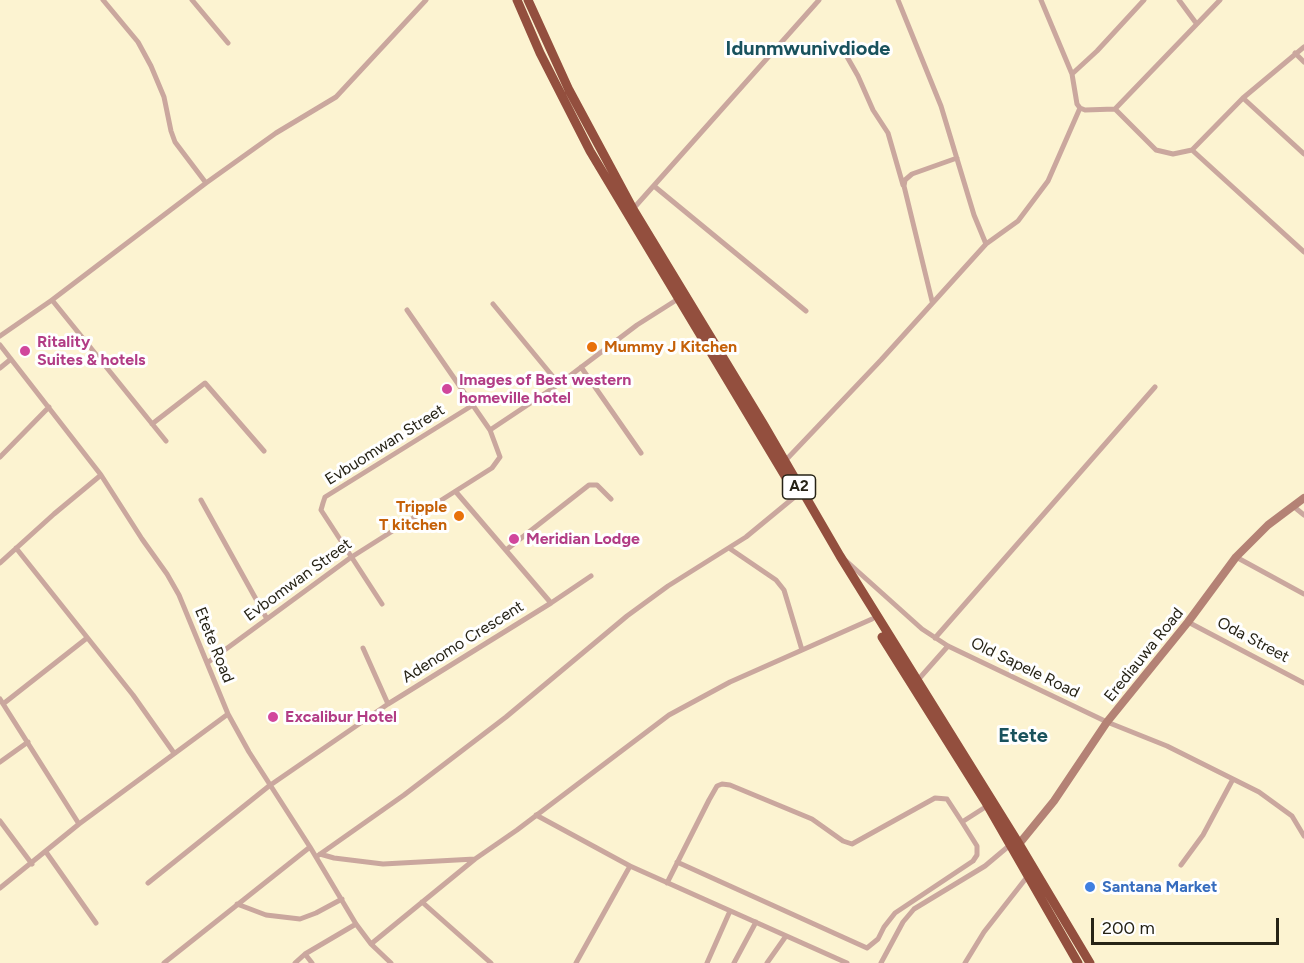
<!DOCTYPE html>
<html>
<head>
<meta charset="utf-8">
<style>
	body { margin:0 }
	#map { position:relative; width:1304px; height:963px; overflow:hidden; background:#fcf3d1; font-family:Figtree,sans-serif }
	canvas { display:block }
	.scale { position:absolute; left:1091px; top:918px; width:188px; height:27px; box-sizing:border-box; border:3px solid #262316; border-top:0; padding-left:8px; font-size:18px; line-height:21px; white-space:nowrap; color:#262316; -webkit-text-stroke:4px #fff; paint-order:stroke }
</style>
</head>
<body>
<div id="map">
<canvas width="1304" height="963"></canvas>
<div class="scale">200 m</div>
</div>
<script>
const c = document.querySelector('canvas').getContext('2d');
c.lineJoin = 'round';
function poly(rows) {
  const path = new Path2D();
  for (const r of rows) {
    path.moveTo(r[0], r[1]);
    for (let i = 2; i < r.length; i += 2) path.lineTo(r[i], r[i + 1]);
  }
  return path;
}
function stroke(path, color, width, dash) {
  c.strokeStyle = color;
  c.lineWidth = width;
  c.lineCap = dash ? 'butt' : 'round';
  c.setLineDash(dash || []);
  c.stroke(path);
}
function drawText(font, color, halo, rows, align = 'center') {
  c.font = font + ' Figtree,sans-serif';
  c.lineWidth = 6;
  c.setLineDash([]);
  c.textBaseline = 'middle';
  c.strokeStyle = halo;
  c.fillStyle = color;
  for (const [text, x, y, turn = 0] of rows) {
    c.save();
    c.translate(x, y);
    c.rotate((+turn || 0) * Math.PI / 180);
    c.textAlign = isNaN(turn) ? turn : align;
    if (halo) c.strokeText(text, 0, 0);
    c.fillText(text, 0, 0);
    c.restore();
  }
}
stroke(poly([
	[103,0,138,42,151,66,164,97,171,131,175,142,206,183],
	[192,0,228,43],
	[898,0,941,106,974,215,986,244],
	[1041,0,1072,74,1077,104,1080,108,1085,110,1115,109,1156,150,1173,154,1192,150,1243,98,1304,47],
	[1179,0,1196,23],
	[842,48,858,76,873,110,888,133,903,185],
	[1295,53,1304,62],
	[1072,74,1097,51,1144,0],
	[1243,98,1304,154],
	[1115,109,1220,0],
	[1192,150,1304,252],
	[654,186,806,311],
	[633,209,819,0],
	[52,300,166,441],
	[932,301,904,186,905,180,912,174,957,158],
	[493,304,559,384],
	[0,336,52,300,206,183,276,133,336,97,426,0],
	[0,345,101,475,142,539,167,574,179,595,228,714,249,752,310,847,356,924,371,944,391,963],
	[581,367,641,453],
	[0,368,11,359],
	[152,424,205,383,264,451],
	[490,430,559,384,637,325,678,299],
	[0,457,49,407],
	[784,462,881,360,986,244,1018,221,1048,181,1080,108],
	[201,500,267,619],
	[1293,506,1304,515],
	[16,548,133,695,174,753],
	[729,548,776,580,784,590,802,650],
	[506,550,589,485,597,485,611,499],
	[1236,557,1304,594],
	[844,559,922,629,948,646,1107,722,1167,746,1259,792,1292,816,1304,836],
	[0,563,54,514,101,475],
	[551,603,591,576],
	[382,604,321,510,323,503,325,497,473,405],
	[1188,622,1304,683],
	[935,638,1155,387],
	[363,648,388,704],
	[207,663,350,558,492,468,500,457,490,430,407,310],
	[917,681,948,646],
	[0,699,79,824],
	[3,704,87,638],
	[0,762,28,742],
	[536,815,630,866,847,963],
	[0,821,32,864],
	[46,852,96,923],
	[320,854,334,858,383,864,475,859],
	[316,857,404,795,506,717,627,616,668,586,746,537,797,495],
	[677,862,867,948,878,939,884,927,895,913,973,861,977,855,977,846,962,822],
	[1181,865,1203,835,1233,779],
	[148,883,269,786,388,704,551,603,456,492],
	[667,883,709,800,717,786,722,784,730,785,812,819,843,841,852,844,935,798,947,799,962,822,987,806],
	[0,888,79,824,228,714],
	[422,902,491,963],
	[237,904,266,915,300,919,316,913,342,899],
	[371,944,475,859,517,830,669,715,730,682,872,619],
	[305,954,312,963],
	[164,963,310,847],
	[295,963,305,954,356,924],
	[576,963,630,866],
	[707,963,730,911],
	[734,963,756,922],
	[767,963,786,936],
	[881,963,903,922,914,909,985,866,1010,845],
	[965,963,984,932,1027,877]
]), '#caa79e', 5);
stroke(poly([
	[1019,844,1054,801,1107,722,1188,622,1236,557,1268,525,1304,498]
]), '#b48275', 8);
stroke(poly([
	[517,0,540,53,590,151,794,491],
	[528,0,569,90,633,209,764,425,840,556,1019,844,1090,963],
	[882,637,985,801,1078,963]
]), '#934f3e', 9);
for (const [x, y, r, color] of [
	[592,347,6,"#e8710a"],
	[25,351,6,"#d1479c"],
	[447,389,6,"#d1479c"],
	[459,516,6,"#e8710a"],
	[514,539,6,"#d1479c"],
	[273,717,6,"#d1479c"],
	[1090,887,6,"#3f7fe0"]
]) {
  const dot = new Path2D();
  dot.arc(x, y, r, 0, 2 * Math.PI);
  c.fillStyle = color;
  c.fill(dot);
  stroke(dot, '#fff', 2);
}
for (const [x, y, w] of [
	[799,487,33]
]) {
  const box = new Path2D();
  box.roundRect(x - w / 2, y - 12, w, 24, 4.5);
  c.fillStyle = '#fff';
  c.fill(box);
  stroke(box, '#262316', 1.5);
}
drawText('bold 15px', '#262316', null, [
	["A2",799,487]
]);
drawText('bold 16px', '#b23c85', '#fff', [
	["Ritality",37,342],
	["Suites & hotels",37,360],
	["Images of Best western",459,380],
	["homeville hotel",459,398],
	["Meridian Lodge",526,539],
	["Excalibur Hotel",285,717]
], 'left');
drawText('bold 16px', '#c56008', '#fff', [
	["Mummy J Kitchen",604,347],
	["Tripple",447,507,"right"],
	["T kitchen",447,525,"right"]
], 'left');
drawText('16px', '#262316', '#fff', [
	["Evbuomwan Street",385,445,-32],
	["Evbomwan Street",298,580,-36],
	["Oda Street",1253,640,28],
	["Adenomo Crescent",463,642,-32],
	["Etete Road",214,645,68],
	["Erediauwa Road",1144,655,-51],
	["Old Sapele Road",1025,668,26]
]);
drawText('bold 16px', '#366cbe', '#fff', [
	["Santana Market",1102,887]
], 'left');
drawText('bold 20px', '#19525d', '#fff', [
	["Idunmwunivdiode",808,49],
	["Etete",1023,736]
]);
</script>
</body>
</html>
